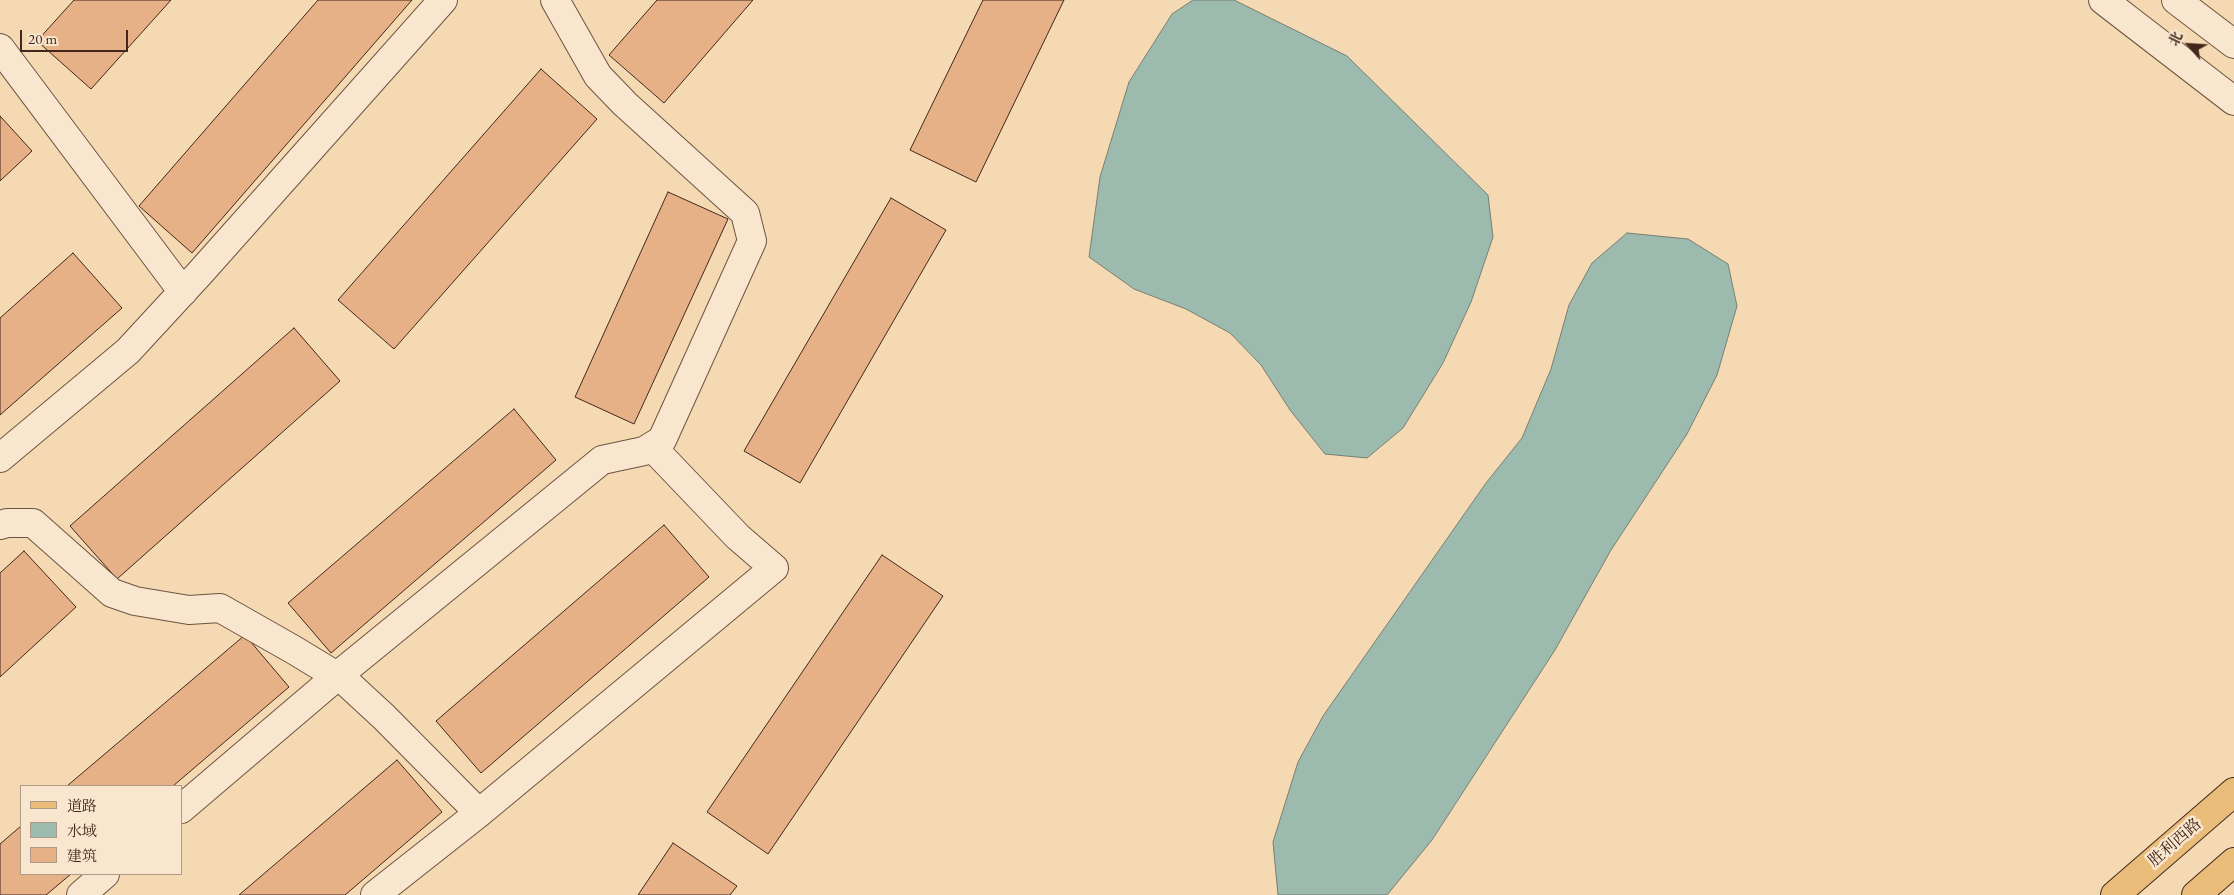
<!DOCTYPE html>
<html>
<head>
<meta charset="utf-8">
<style>
	body { margin:0 }
	#map { position:relative; width:2234px; height:895px; overflow:hidden; background:#f4d9b3; font-family:"EB Garamond","Noto Serif SC",serif }
	canvas { display:block }
	.legend { position:absolute; left:20px; top:785px; width:162px; height:90px; box-sizing:border-box; background:#f8e6ce; border:1px solid #af9a87; margin:0; padding:6px 9px; list-style:none; font-size:15px; color:#42271c }
	.legend li { display:flex; align-items:center; gap:10px; height:25px }
	.legend b { width:25px; border:1px solid #af9a87 }
	.north { position:absolute; left:2164px; top:20px; width:50px; height:50px; -webkit-text-stroke:4px #f8e6ce; paint-order:stroke; rotate:296deg; font-size:14px; font-weight:700; line-height:20px; text-align:center; color:#42271c }
	.north::after { content:''; display:block; margin:auto; width:18px; height:22px; background:#42271c; clip-path:polygon(50% 0,100% 100%,50% 72%,0 100%) }
	.scale { position:absolute; left:20px; top:30px; width:108px; height:22px; box-sizing:border-box; border:2px solid #42271c; border-top:0; padding-left:6px; font-size:15px; line-height:18px; white-space:nowrap; color:#42271c; -webkit-text-stroke:4px #f8e6ce; paint-order:stroke }
</style>
</head>
<body>
<div id="map">
<canvas width="2234" height="895"></canvas>
<ul class="legend">
<li><b style="height:6px;background:#eabc7a"></b>道路</li>
<li><b style="height:14px;background:#9cbaae"></b>水域</li>
<li><b style="height:14px;background:#e7b187"></b>建筑</li>
</ul>
<div class="north">北</div>
<div class="scale">20 m</div>
</div>
<script>
const c = document.querySelector('canvas').getContext('2d');
c.lineJoin = 'round';
function fillPath(path, color) {
  c.fillStyle = color;
  c.fill(path, 'evenodd');
}
function poly(rows) {
  const path = new Path2D();
  for (const r of rows) {
    path.moveTo(r[0], r[1]);
    for (let i = 2; i < r.length; i += 2) path.lineTo(r[i], r[i + 1]);
  }
  return path;
}
function stroke(path, color, width, dash) {
  c.strokeStyle = color;
  c.lineWidth = width;
  c.lineCap = dash ? 'butt' : 'round';
  c.setLineDash(dash || []);
  c.stroke(path);
}
function drawText(font, color, halo, rows, align = 'center') {
  c.font = font + ' "EB Garamond","Noto Serif SC",serif';
  c.lineWidth = 5;
  c.setLineDash([]);
  c.textBaseline = 'middle';
  c.strokeStyle = halo;
  c.fillStyle = color;
  for (const [text, x, y, turn = 0] of rows) {
    c.save();
    c.translate(x, y);
    c.rotate((+turn || 0) * Math.PI / 180);
    c.textAlign = isNaN(turn) ? turn : align;
    if (halo) c.strokeText(text, 0, 0);
    c.fillText(text, 0, 0);
    c.restore();
  }
}
const water = poly([
	[1193,0,1234,0,1347,56,1488,195,1493,237,1471,302,1443,363,1403,428,1367,458,1325,454,1290,410,1261,365,1230,333,1186,309,1134,289,1089,257,1100,177,1129,82,1172,14,1193,0],
	[1627,233,1688,239,1728,264,1737,306,1717,375,1687,434,1611,550,1555,650,1432,840,1387,895,1278,895,1273,842,1298,762,1323,716,1486,483,1522,438,1551,369,1569,305,1592,263,1627,233]
]);
fillPath(water, '#9cbaae');
stroke(water, '#787f74', 1);
const building = poly([
	[74,0,171,0,91,89,37,41,74,0],
	[318,0,412,0,192,253,139,206,318,0],
	[657,0,753,0,664,103,609,55,657,0],
	[983,0,1064,0,976,182,910,150,983,0],
	[541,69,597,119,394,349,338,300,541,69],
	[0,116,32,151,0,181,0,116],
	[668,192,728,219,634,424,575,397,668,192],
	[891,198,946,230,800,483,744,451,891,198],
	[73,253,122,308,0,415,0,318,73,253],
	[294,328,340,381,117,579,70,526,294,328],
	[514,409,556,460,331,653,288,603,514,409],
	[664,525,709,577,481,773,436,721,664,525],
	[24,551,76,607,0,677,0,573,24,551],
	[882,555,943,596,768,854,707,812,882,555],
	[245,635,289,687,173,786,67,786,245,635],
	[397,760,442,812,345,895,239,895,397,760],
	[21,826,21,874,71,874,46,895,0,895,0,844,21,826],
	[673,843,737,886,730,895,638,895,673,843]
]);
fillPath(building, '#e7b187');
stroke(building, '#42271c', 1);
const minor = poly([
	[2103,0,2234,101],
	[2176,0,2234,44],
	[0,48,183,292],
	[0,458,128,351,200,273,443,0],
	[0,525,7,523,33,523,112,593,135,601,189,610,220,608,294,650,345,681,384,717,479,813],
	[181,809,336,677,602,460,644,451,662,440,752,241,745,213,625,104,598,76,555,0],
	[81,895,105,874],
	[375,895,479,813,774,568,738,537,652,447]
]);
const major = poly([
	[2115,895,2234,792],
	[2196,895,2234,862]
]);
stroke(minor, '#6e5442', 30);
stroke(major, '#42271c', 30);
stroke(minor, '#f8e6ce', 28);
stroke(major, '#eabc7a', 28);
drawText('16px', '#42271c', '#f8e6ce', [
	["胜利西路",2175,843,-41]
]);
</script>
</body>
</html>
